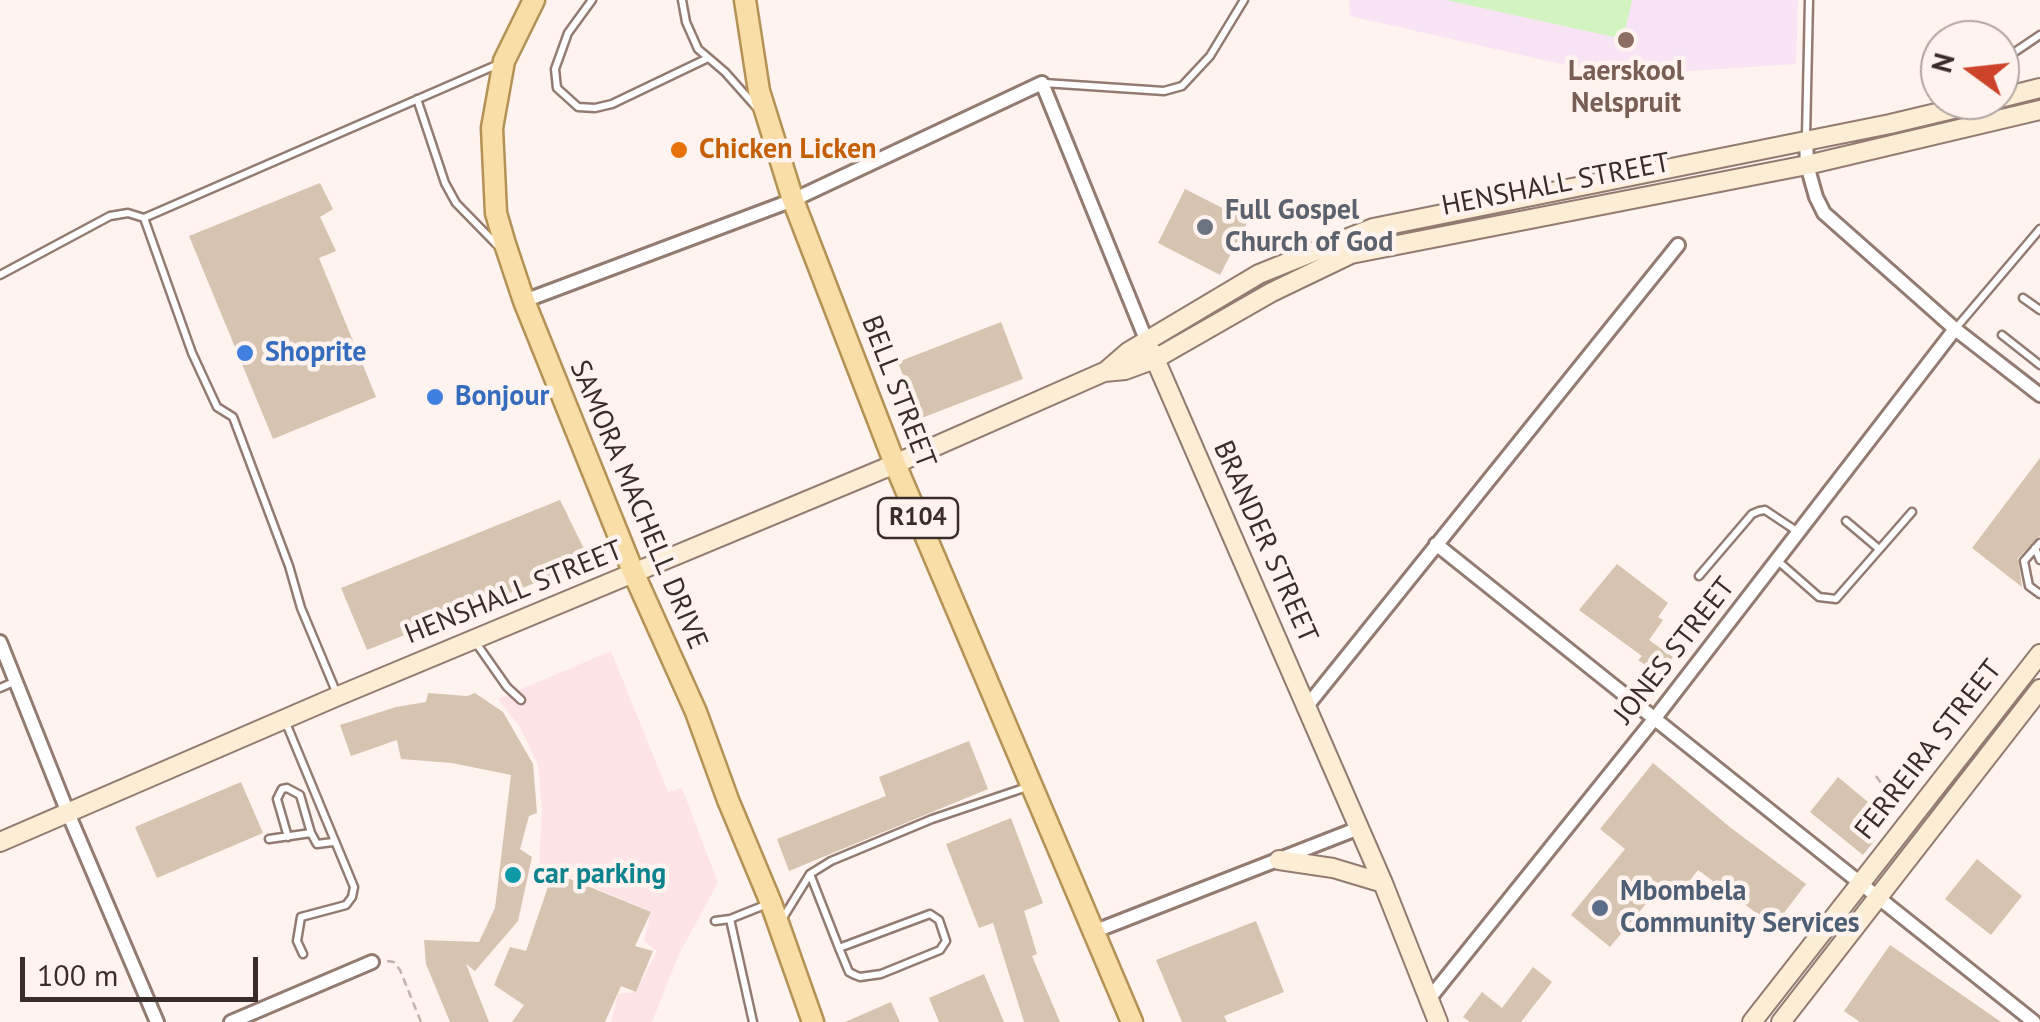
<!DOCTYPE html>
<html>
<head>
<meta charset="utf-8">
<style>
	body { margin:0 }
	#map { position:relative; width:2040px; height:1022px; overflow:hidden; background:#fef3ee; font-family:"PT Sans",sans-serif }
	canvas { display:block }
	.north { position:absolute; left:1920px; top:20px; width:100px; height:100px; box-sizing:border-box; background:#fef3ee; border:2px solid #afa4a0; border-radius:50%; rotate:285deg; font-size:28px; font-weight:700; line-height:40px; text-align:center; color:#382d2a }
	.north::after { content:''; display:block; margin:auto; width:35px; height:45px; background:#cd422a; clip-path:polygon(50% 0,100% 100%,50% 72%,0 100%) }
	.scale { position:absolute; left:20px; top:957px; width:238px; height:45px; box-sizing:border-box; border:5px solid #382d2a; border-top:0; padding-left:12px; font-size:30px; line-height:35px; white-space:nowrap; color:#382d2a; -webkit-text-stroke:8px #fef3ee; paint-order:stroke }
</style>
</head>
<body>
<div id="map">
<canvas width="2040" height="1022"></canvas>
<div class="north">N</div>
<div class="scale">100 m</div>
</div>
<script>
const c = document.querySelector('canvas').getContext('2d');
c.lineJoin = 'round';
function fillPath(path, color) {
  c.fillStyle = color;
  c.fill(path, 'evenodd');
}
function poly(rows) {
  const path = new Path2D();
  for (const r of rows) {
    path.moveTo(r[0], r[1]);
    for (let i = 2; i < r.length; i += 2) path.lineTo(r[i], r[i + 1]);
  }
  return path;
}
function stroke(path, color, width, dash) {
  c.strokeStyle = color;
  c.lineWidth = width;
  c.lineCap = dash ? 'butt' : 'round';
  c.setLineDash(dash || []);
  c.stroke(path);
}
function drawText(font, color, halo, rows, align = 'center') {
  c.font = font + ' "PT Sans",sans-serif';
  c.lineWidth = 9;
  c.setLineDash([]);
  c.textBaseline = 'middle';
  c.strokeStyle = halo;
  c.fillStyle = color;
  for (const [text, x, y, turn = 0] of rows) {
    c.save();
    c.translate(x, y);
    c.rotate((+turn || 0) * Math.PI / 180);
    c.textAlign = isNaN(turn) ? turn : align;
    if (halo) c.strokeText(text, 0, 0);
    c.fillText(text, 0, 0);
    c.restore();
  }
}
fillPath(poly([
	[611,651,668,792,682,788,718,883,679,954,652,1022,611,1022,618,994,636,992,657,951,644,941,651,912,539,863,542,810,538,765,520,727,498,699]
]), '#ffe4e7');
fillPath(poly([
	[1349,0,1798,0,1796,64,1614,76,1350,16]
]), '#f8e4f4');
fillPath(poly([
	[1446,0,1632,0,1623,39]
]), '#d2f4c1');
fillPath(poly([
	[320,183,333,209,320,217,336,251,319,258,376,397,273,439,189,236],
	[1185,189,1248,221,1220,275,1158,243],
	[1001,322,1023,379,919,419,898,362],
	[2040,458,2040,536,2018,558,2022,587,1972,548],
	[560,500,590,561,367,650,341,588],
	[1617,564,1668,603,1658,617,1663,620,1649,640,1673,657,1655,682,1644,674,1649,668,1638,660,1642,656,1579,610],
	[428,693,467,696,475,693,503,712,533,764,537,813,529,816,520,849,532,857,518,921,475,971,466,964,489,1022,450,1022,426,964,424,940,479,942,495,908,511,775,452,763,401,759,397,740,351,756,340,725,396,707,426,702],
	[969,741,988,789,789,871,777,839,886,796,879,777],
	[1653,763,1731,828,1806,884,1774,926,1698,870,1680,893,1665,881,1610,947,1571,915,1625,849,1600,829],
	[1838,777,1868,802,1852,821,1875,840,1863,855,1810,812],
	[241,782,263,833,157,878,135,827],
	[1011,818,1043,903,1024,911,1037,954,1032,956,1060,1022,1024,1022,993,923,979,928,946,844],
	[1977,859,2022,896,1991,935,1945,899],
	[553,872,651,912,635,946,653,951,636,992,621,986,605,1022,512,1022,524,1005,494,985,510,947,526,951],
	[1256,921,1284,992,1224,1016,1227,1022,1182,1022,1156,960],
	[1890,945,2001,1022,1860,1022,1844,1011],
	[1533,967,1552,982,1521,1022,1470,1022,1463,1017,1482,992,1502,1008],
	[984,974,1004,1022,939,1022,929,998],
	[891,1002,900,1022,845,1022]
]), '#d6c3b0');
const lane = poly([
	[592,0,568,33,555,69,557,88,578,107,595,108,612,104,708,58],
	[682,0,686,22,698,49,725,72,757,108],
	[2000,62,2040,35],
	[1044,83,1164,91,1182,86,1210,56,1244,0],
	[417,99,445,183,456,203,499,247],
	[1806,137,1809,0],
	[144,218,192,353,217,407,233,417,289,566,301,608,337,694],
	[144,218,501,63],
	[0,275,110,216,128,213,144,218],
	[2023,298,2040,310],
	[1956,328,2040,229],
	[2002,335,2040,365],
	[1846,521,1879,549],
	[2040,543,2024,561,2029,586,2040,594],
	[2035,548,2040,560],
	[1778,561,1819,597,1836,599,1912,512],
	[1699,576,1752,514,1759,511,1765,510,1798,532],
	[474,640,507,687,521,700],
	[0,688,16,681],
	[286,723,354,887,352,897,346,905,301,917,297,941,303,954],
	[288,837,277,799,282,789,287,788,300,795,311,833],
	[269,839,311,833,317,844,333,842],
	[810,874,839,948,849,972,855,975,860,977,881,974,940,950,946,941,939,920,930,914,839,948],
	[730,919,753,1022],
	[715,921,730,919,765,905],
	[781,921,810,874,831,861,932,819,1030,786]
]);
const street = poly([
	[1806,138,1807,165,1816,197,1824,213,1955,329,2040,395],
	[524,301,793,200,1042,83,1147,342],
	[1436,544,2034,1022],
	[0,642,68,813,157,1022],
	[1307,706,1678,245],
	[1093,932,1359,828],
	[1429,999,1655,718,1955,329],
	[231,1022,372,962]
]);
const secondary = poly([
	[2000,98,2040,88],
	[1152,352,1383,883,1438,1022],
	[1105,372,1128,352,1259,274,1373,228,1890,124,1991,100],
	[0,842,338,696,895,464,1104,372,1125,370,1155,359,1272,292,1351,254,1807,165,2040,110],
	[1279,860,1333,868,1383,883],
	[1752,1022,2040,654],
	[1781,1022,2040,689]
]);
const primary = poly([
	[534,0,504,61,492,128,496,213,505,244,524,301,634,574,696,712,728,800,771,903,813,1022],
	[745,0,759,91,793,200,895,464,1132,1022]
]);
stroke(lane, '#937b72', 11);
stroke(street, '#937b72', 18);
stroke(secondary, '#937b72', 22);
stroke(primary, '#b49256', 25);
stroke(poly([
	[1876,776,1898,807],
	[387,961,394,962,400,970,421,1022]
]), '#beb3af', 2.5, [8, 5]);
stroke(lane, '#fff', 6);
stroke(street, '#fff', 12);
stroke(secondary, '#fceed4', 18);
stroke(primary, '#fadea8', 20);
for (const [x, y, r, color] of [
	[1626,40,10,"#8d6e63"],
	[679,150,10,"#e8710a"],
	[1205,227,10,"#6b7280"],
	[245,353,10,"#3f7fe0"],
	[435,397,10,"#3f7fe0"],
	[513,875,10,"#0f9aa8"],
	[1600,908,10,"#5c6f8a"]
]) {
  const dot = new Path2D();
  dot.arc(x, y, r, 0, 2 * Math.PI);
  c.fillStyle = color;
  c.fill(dot);
  stroke(dot, '#fef3ee', 4);
}
for (const [x, y, w] of [
	[918,518,80]
]) {
  const box = new Path2D();
  box.roundRect(x - w / 2, y - 20, w, 40, 8);
  c.fillStyle = '#fef3ee';
  c.fill(box);
  stroke(box, '#382d2a', 2.5);
}
drawText('bold 25px', '#382d2a', null, [
	["R104",918,518]
]);
drawText('bold 28px', '#785e54', '#fef3ee', [
	["Laerskool",1626,72],
	["Nelspruit",1626,104]
]);
drawText('bold 28px', '#c56008', '#fef3ee', [
	["Chicken Licken",699,150]
], 'left');
drawText('28px', '#382d2a', '#fef3ee', [
	["HENSHALL STREET",1556,185,-11],
	["BELL STREET",898,392,69],
	["SAMORA MACHELL DRIVE",638,505,67],
	["BRANDER STREET",1265,542,66],
	["HENSHALL STREET",514,593,-22],
	["JONES STREET",1675,651,-52],
	["FERREIRA STREET",1929,750,-52]
]);
drawText('bold 28px', '#5b616d', '#fef3ee', [
	["Full Gospel",1225,211],
	["Church of God",1225,243]
], 'left');
drawText('bold 28px', '#366cbe', '#fef3ee', [
	["Shoprite",265,353],
	["Bonjour",455,397]
], 'left');
drawText('bold 28px', '#0d838f', '#fef3ee', [
	["car parking",533,875]
], 'left');
drawText('bold 28px', '#4e5e75', '#fef3ee', [
	["Mbombela",1620,892],
	["Community Services",1620,924]
], 'left');
</script>
</body>
</html>
